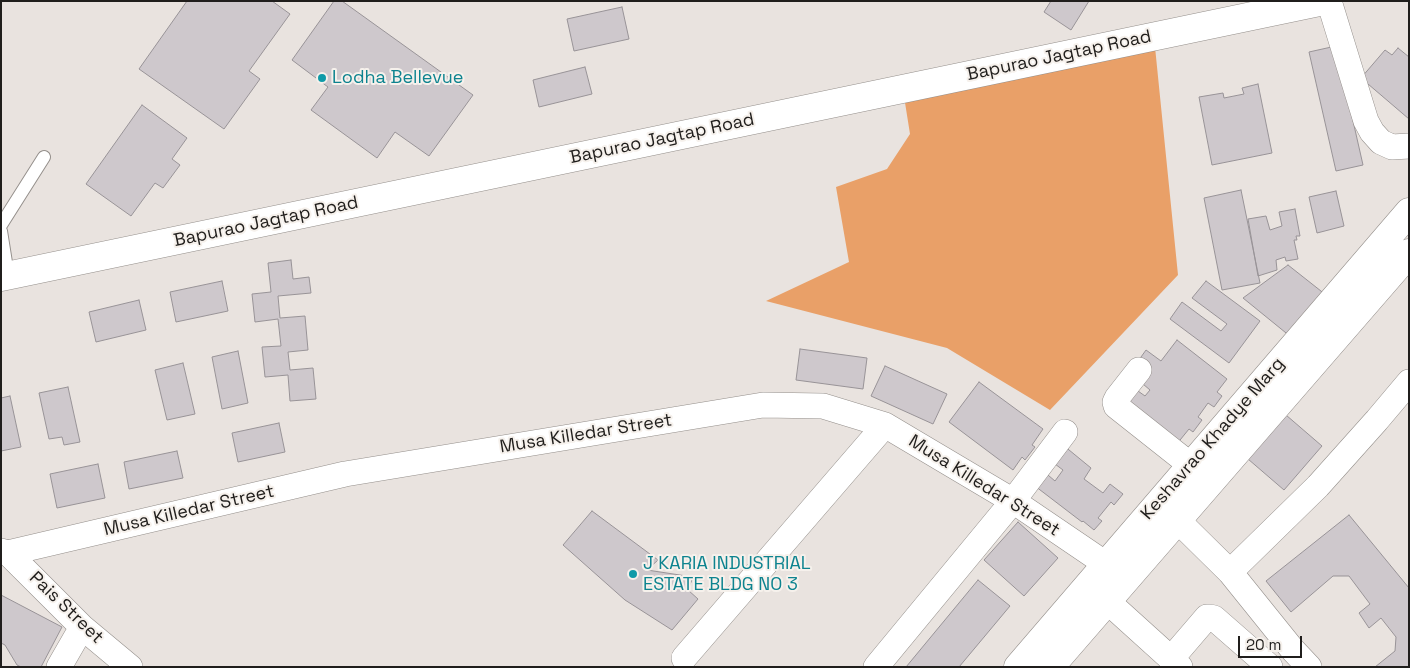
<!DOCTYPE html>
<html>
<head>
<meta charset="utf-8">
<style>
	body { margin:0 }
	#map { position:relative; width:1410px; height:668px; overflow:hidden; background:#e9e3df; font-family:"Space Grotesk",sans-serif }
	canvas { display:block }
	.frame { position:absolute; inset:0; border:2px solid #201e1c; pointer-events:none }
	.scale { position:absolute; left:1238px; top:636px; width:64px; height:22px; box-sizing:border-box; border:2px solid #201e1c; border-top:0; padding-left:6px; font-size:15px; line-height:18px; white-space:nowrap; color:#201e1c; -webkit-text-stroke:4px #f6f1ec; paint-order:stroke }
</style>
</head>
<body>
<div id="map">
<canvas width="1410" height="668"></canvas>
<div class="frame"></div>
<div class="scale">20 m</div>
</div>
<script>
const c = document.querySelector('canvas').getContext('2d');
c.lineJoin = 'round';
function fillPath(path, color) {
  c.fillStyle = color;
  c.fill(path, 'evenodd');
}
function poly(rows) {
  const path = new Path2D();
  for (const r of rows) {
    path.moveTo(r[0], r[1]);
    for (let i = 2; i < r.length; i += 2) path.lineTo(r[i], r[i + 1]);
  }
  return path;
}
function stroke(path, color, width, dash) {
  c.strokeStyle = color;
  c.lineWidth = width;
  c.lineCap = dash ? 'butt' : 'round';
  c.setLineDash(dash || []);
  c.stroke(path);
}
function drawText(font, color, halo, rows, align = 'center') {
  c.font = font + ' "Space Grotesk",sans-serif';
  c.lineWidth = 4;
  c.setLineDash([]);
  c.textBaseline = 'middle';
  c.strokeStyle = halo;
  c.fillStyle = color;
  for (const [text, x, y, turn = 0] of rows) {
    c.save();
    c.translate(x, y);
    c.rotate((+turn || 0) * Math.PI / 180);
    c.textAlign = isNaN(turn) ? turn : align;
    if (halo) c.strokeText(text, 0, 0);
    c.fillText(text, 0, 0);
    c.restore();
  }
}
fillPath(poly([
	[1154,37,1178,275,1050,410,947,348,766,301,849,262,836,187,887,169,910,134,903,90]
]), '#e9a068');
const building = poly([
	[187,1,272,1,290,14,249,71,260,79,224,129,139,69,187,1],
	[334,1,342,1,473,95,429,156,395,132,377,158,311,110,328,87,292,60,334,1],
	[1051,1,1089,1,1071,30,1044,12,1051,1],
	[622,7,629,39,574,51,567,19,622,7],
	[1336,46,1363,165,1336,171,1309,52,1336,46],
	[1398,48,1409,57,1409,119,1361,78,1385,50,1392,55,1398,48],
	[585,67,592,94,539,107,533,80,585,67],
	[1258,84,1272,153,1212,165,1199,97,1223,93,1224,98,1244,94,1242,88,1258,84],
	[142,105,187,138,172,159,180,165,163,188,155,183,131,216,86,184,142,105],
	[1241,190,1260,283,1222,290,1204,198,1241,190],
	[1336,191,1344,226,1317,233,1309,197,1336,191],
	[1295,209,1300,236,1296,236,1297,240,1294,240,1298,259,1286,261,1285,257,1276,260,1277,270,1258,276,1248,219,1266,216,1270,230,1282,226,1279,212,1295,209],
	[291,260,293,279,309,277,311,293,278,296,280,318,305,316,308,350,288,352,290,370,313,368,316,399,290,401,288,375,265,377,262,347,281,346,278,319,255,322,252,294,271,292,268,263,291,260],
	[1288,265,1326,295,1291,337,1243,298,1288,265],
	[222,281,228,311,176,322,170,292,222,281],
	[1206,281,1260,321,1229,363,1170,319,1182,302,1221,331,1227,324,1192,298,1206,281],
	[139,300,146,330,96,342,89,312,139,300],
	[1177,340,1227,379,1217,392,1222,396,1214,407,1208,403,1198,417,1202,420,1193,432,1189,429,1176,445,1122,403,1138,391,1145,396,1150,390,1143,384,1150,375,1136,364,1146,350,1161,361,1177,340],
	[800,349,867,358,863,389,796,380,800,349],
	[238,351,248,403,222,409,212,357,238,351],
	[183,363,195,414,167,420,155,370,183,363],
	[885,366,947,394,933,424,871,396,885,366],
	[979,382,1043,429,1032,445,1035,447,1025,460,1022,457,1013,470,949,422,979,382],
	[68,387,80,442,64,445,62,437,49,439,39,393,68,387],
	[10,396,21,447,1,451,1,398,10,396],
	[1286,415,1322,446,1284,490,1248,459,1286,415],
	[279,423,285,452,238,462,232,433,279,423],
	[1063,445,1091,468,1084,479,1103,493,1110,484,1123,494,1114,505,1111,502,1098,518,1102,521,1094,530,1083,521,1082,522,1031,483,1042,470,1055,481,1063,470,1051,461,1063,445],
	[177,451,183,478,129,489,124,462,177,451],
	[98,464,105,498,57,508,50,474,98,464],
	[592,511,658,560,647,570,693,577,688,590,698,599,672,630,625,600,563,545,592,511],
	[1349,515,1409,588,1409,667,1375,667,1395,651,1396,637,1381,618,1369,628,1359,613,1370,604,1349,576,1333,576,1291,612,1266,581,1349,515],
	[1018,522,1058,558,1024,596,984,560,1018,522],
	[978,580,1010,606,959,667,906,667,978,580],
	[1,595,62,627,41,667,21,667,17,665,5,645,1,643,1,595]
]);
fillPath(building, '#cec8cc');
stroke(building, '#989397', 1);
const lane = poly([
	[1,225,44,157],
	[1,231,8,275]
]);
const street = poly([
	[1329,1,1366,121,1372,132,1381,142,1392,147,1409,146],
	[1139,370,1117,398,1115,402,1116,406,1207,478],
	[1163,506,1230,572,1292,649,1309,667],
	[1,551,8,553,82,627,130,667],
	[8,553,345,474,763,405,823,406,885,425,1013,501,1122,575],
	[1230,572,1318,486,1377,420,1409,382],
	[1107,601,1180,667],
	[684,658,885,425],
	[1171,659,1207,617,1210,617,1214,618,1270,667],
	[59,667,82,627],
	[876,667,1013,501,1065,432]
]);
const secondary = poly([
	[1,277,1324,1],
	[1018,667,1409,212],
	[1050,667,1409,253]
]);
stroke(lane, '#948f8b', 14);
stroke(street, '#948f8b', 26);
stroke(secondary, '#948f8b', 29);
stroke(lane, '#fff', 12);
stroke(street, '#fff', 25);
stroke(secondary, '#fff', 28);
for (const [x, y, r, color] of [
	[322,78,5,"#0f9aa8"],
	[633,574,5,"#0f9aa8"]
]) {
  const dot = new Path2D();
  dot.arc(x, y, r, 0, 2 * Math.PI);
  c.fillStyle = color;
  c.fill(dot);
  stroke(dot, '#f6f1ec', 2);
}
drawText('18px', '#201e1c', '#f6f1ec', [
	["Bapurao Jagtap Road",1059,56,-12],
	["Bapurao Jagtap Road",662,139,-12],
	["Bapurao Jagtap Road",266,222,-12],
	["Musa Killedar Street",586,434,-9],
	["Keshavrao Khadye Marg",1213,439,-49],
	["Musa Killedar Street",984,486,32],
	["Musa Killedar Street",189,511,-13],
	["Pais Street",66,608,44]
]);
drawText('18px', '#0d838f', '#f6f1ec', [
	["Lodha Bellevue",332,78],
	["J KARIA INDUSTRIAL",643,564],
	["ESTATE BLDG NO 3",643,585]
], 'left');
</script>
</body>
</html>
